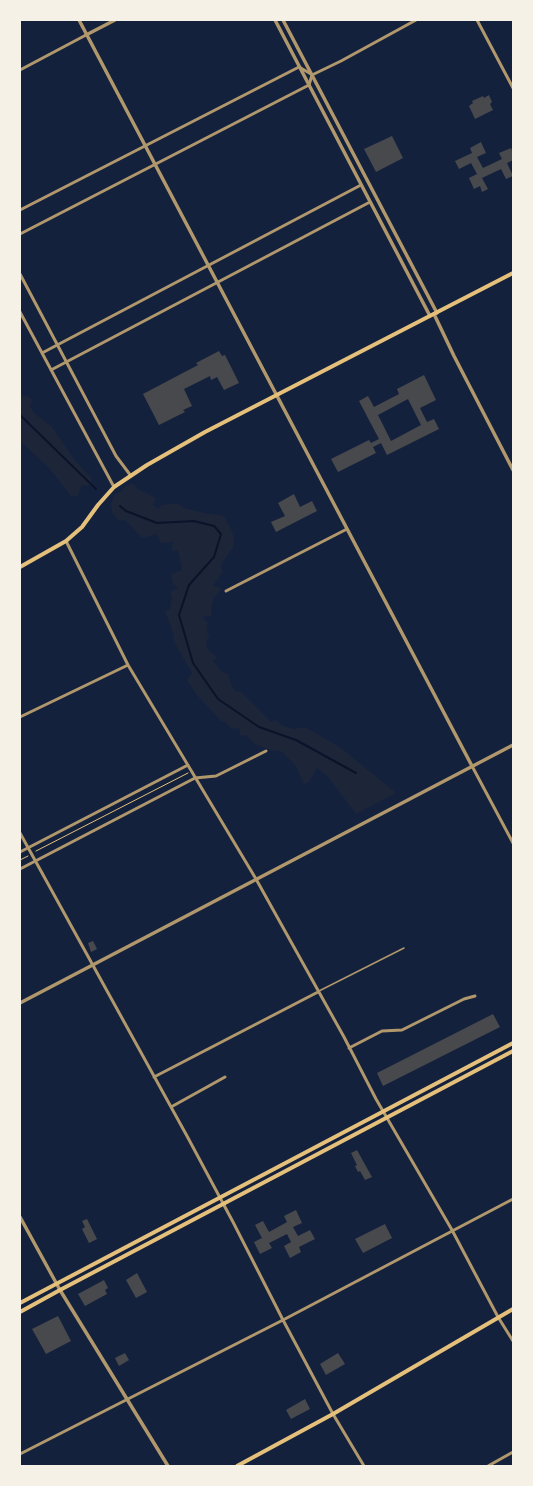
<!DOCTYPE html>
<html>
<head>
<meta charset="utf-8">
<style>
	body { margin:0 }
	#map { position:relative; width:533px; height:1486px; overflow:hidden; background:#14213d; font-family:Inter,sans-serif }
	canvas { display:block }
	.frame { position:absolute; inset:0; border:21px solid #f6f1e7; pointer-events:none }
</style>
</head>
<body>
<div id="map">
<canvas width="533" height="1486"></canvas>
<div class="frame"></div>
</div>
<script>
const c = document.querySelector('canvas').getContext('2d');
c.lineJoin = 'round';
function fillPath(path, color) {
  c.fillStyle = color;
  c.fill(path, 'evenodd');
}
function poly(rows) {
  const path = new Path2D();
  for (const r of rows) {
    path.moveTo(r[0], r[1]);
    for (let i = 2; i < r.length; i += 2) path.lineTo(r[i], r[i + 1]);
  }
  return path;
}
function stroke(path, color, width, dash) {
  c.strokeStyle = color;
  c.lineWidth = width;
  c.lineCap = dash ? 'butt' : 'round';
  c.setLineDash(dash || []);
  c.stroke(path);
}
fillPath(poly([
	[20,394,23,397,27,395,32,400,30,407,34,413,52,427,74,459,91,478,92,485,81,486,78,496,72,497,48,467,20,441],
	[133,484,138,489,156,498,153,505,159,509,161,505,177,503,184,508,204,513,224,516,232,531,234,539,233,547,222,563,221,569,223,571,213,586,220,587,221,589,214,598,211,607,211,616,203,617,205,621,210,624,206,625,209,637,206,641,207,647,210,652,214,654,217,658,213,661,222,672,228,674,229,677,230,682,235,691,241,692,271,722,275,720,283,726,293,729,305,727,340,747,396,793,356,814,329,778,317,768,309,782,304,784,295,765,281,751,274,751,255,744,246,735,240,735,240,728,231,729,225,722,221,721,196,694,187,680,192,673,173,640,174,635,165,611,170,609,172,598,170,592,178,588,173,584,171,574,182,570,178,550,171,550,173,542,161,543,157,534,142,538,125,520,119,521,112,512,111,504,115,494,122,491,125,486]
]), '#1d2539');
stroke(poly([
	[20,415,96,489],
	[120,506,126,511,157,523,194,521,214,526,221,534,214,557,189,585,179,615,193,663,218,699,259,727,296,740,356,773]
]), '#0b132b', 2);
fillPath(poly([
	[489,95,492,102,490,104,493,110,475,119,469,106,473,103,472,101,483,96,484,98],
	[392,136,403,158,376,172,364,149],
	[481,142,486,153,477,157,483,168,502,159,499,153,511,148,513,153,513,160,507,163,513,176,506,179,501,169,482,178,488,189,482,192,480,186,474,189,469,178,477,174,471,163,459,169,455,161,472,153,470,148],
	[219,351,222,356,225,355,239,383,224,390,217,377,211,380,210,376,184,389,192,406,183,410,185,412,159,425,143,394,198,365,196,363],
	[424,375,436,400,420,408,427,422,434,419,439,429,387,455,381,443,373,447,376,453,338,472,331,459,369,440,371,443,379,439,359,401,368,396,374,407,399,394,397,389],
	[408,399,421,425,391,441,378,415],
	[294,494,300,507,312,501,317,511,276,532,271,522,285,516,278,503],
	[93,941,97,949,91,952,88,943],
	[493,1014,500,1027,383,1086,377,1073],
	[357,1150,372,1177,365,1180,360,1171,358,1172,355,1166,357,1165,351,1153],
	[296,1210,302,1223,293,1227,298,1236,310,1230,315,1239,299,1247,301,1252,290,1258,284,1246,291,1242,287,1234,269,1243,272,1248,260,1254,254,1242,262,1238,255,1225,263,1221,269,1232,287,1222,284,1216],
	[87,1219,97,1239,89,1243,82,1229,85,1227,82,1221],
	[385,1224,392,1238,363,1253,355,1239],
	[137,1273,147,1292,136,1298,126,1280],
	[104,1280,108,1288,105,1290,107,1294,85,1306,78,1294],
	[58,1316,71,1341,46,1354,32,1329],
	[125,1353,129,1360,119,1366,115,1358],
	[338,1353,345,1364,326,1375,320,1364],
	[305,1399,310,1409,291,1419,286,1410]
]), '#48494c');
stroke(poly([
	[36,851,188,773],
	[20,860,28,856]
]), '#e5c07b', 1);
stroke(poly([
	[319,991,404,948]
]), '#b1986c', 1.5);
stroke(poly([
	[477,20,513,88],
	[20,70,86,35],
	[20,210,299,67,311,74],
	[20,234,309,85,312,75,341,61,416,20],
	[20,274,116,456,131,476],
	[20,312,114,487],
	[42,353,361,185],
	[51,370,370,202],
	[66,541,128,665,256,879,344,1037,376,1099,452,1230,498,1317,513,1341],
	[226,591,347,529],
	[20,717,128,665],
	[472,766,513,843],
	[20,833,187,1136,233,1222,283,1320,333,1414,364,1466],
	[20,852,188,765],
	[20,869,195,778,216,776,266,751],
	[349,1048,382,1031,402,1030,464,999,475,996],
	[154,1077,318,992],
	[171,1107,225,1077],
	[20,1454,283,1320,513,1199],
	[488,1466,513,1452]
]), '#b1986c', 3);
stroke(poly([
	[79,20,472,766],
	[275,20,430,316],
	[283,20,437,313],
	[86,35,115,20],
	[434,314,454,356,513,470],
	[20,1003,513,745],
	[20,1217,60,1290,168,1466]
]), '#b1986c', 3.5);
stroke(poly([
	[20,567,66,541,82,527,98,505,114,487,147,465,205,432,513,273],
	[20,1303,513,1043],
	[20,1312,60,1290,513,1051],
	[237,1466,333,1414,513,1309]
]), '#e5c07b', 4);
</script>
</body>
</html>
